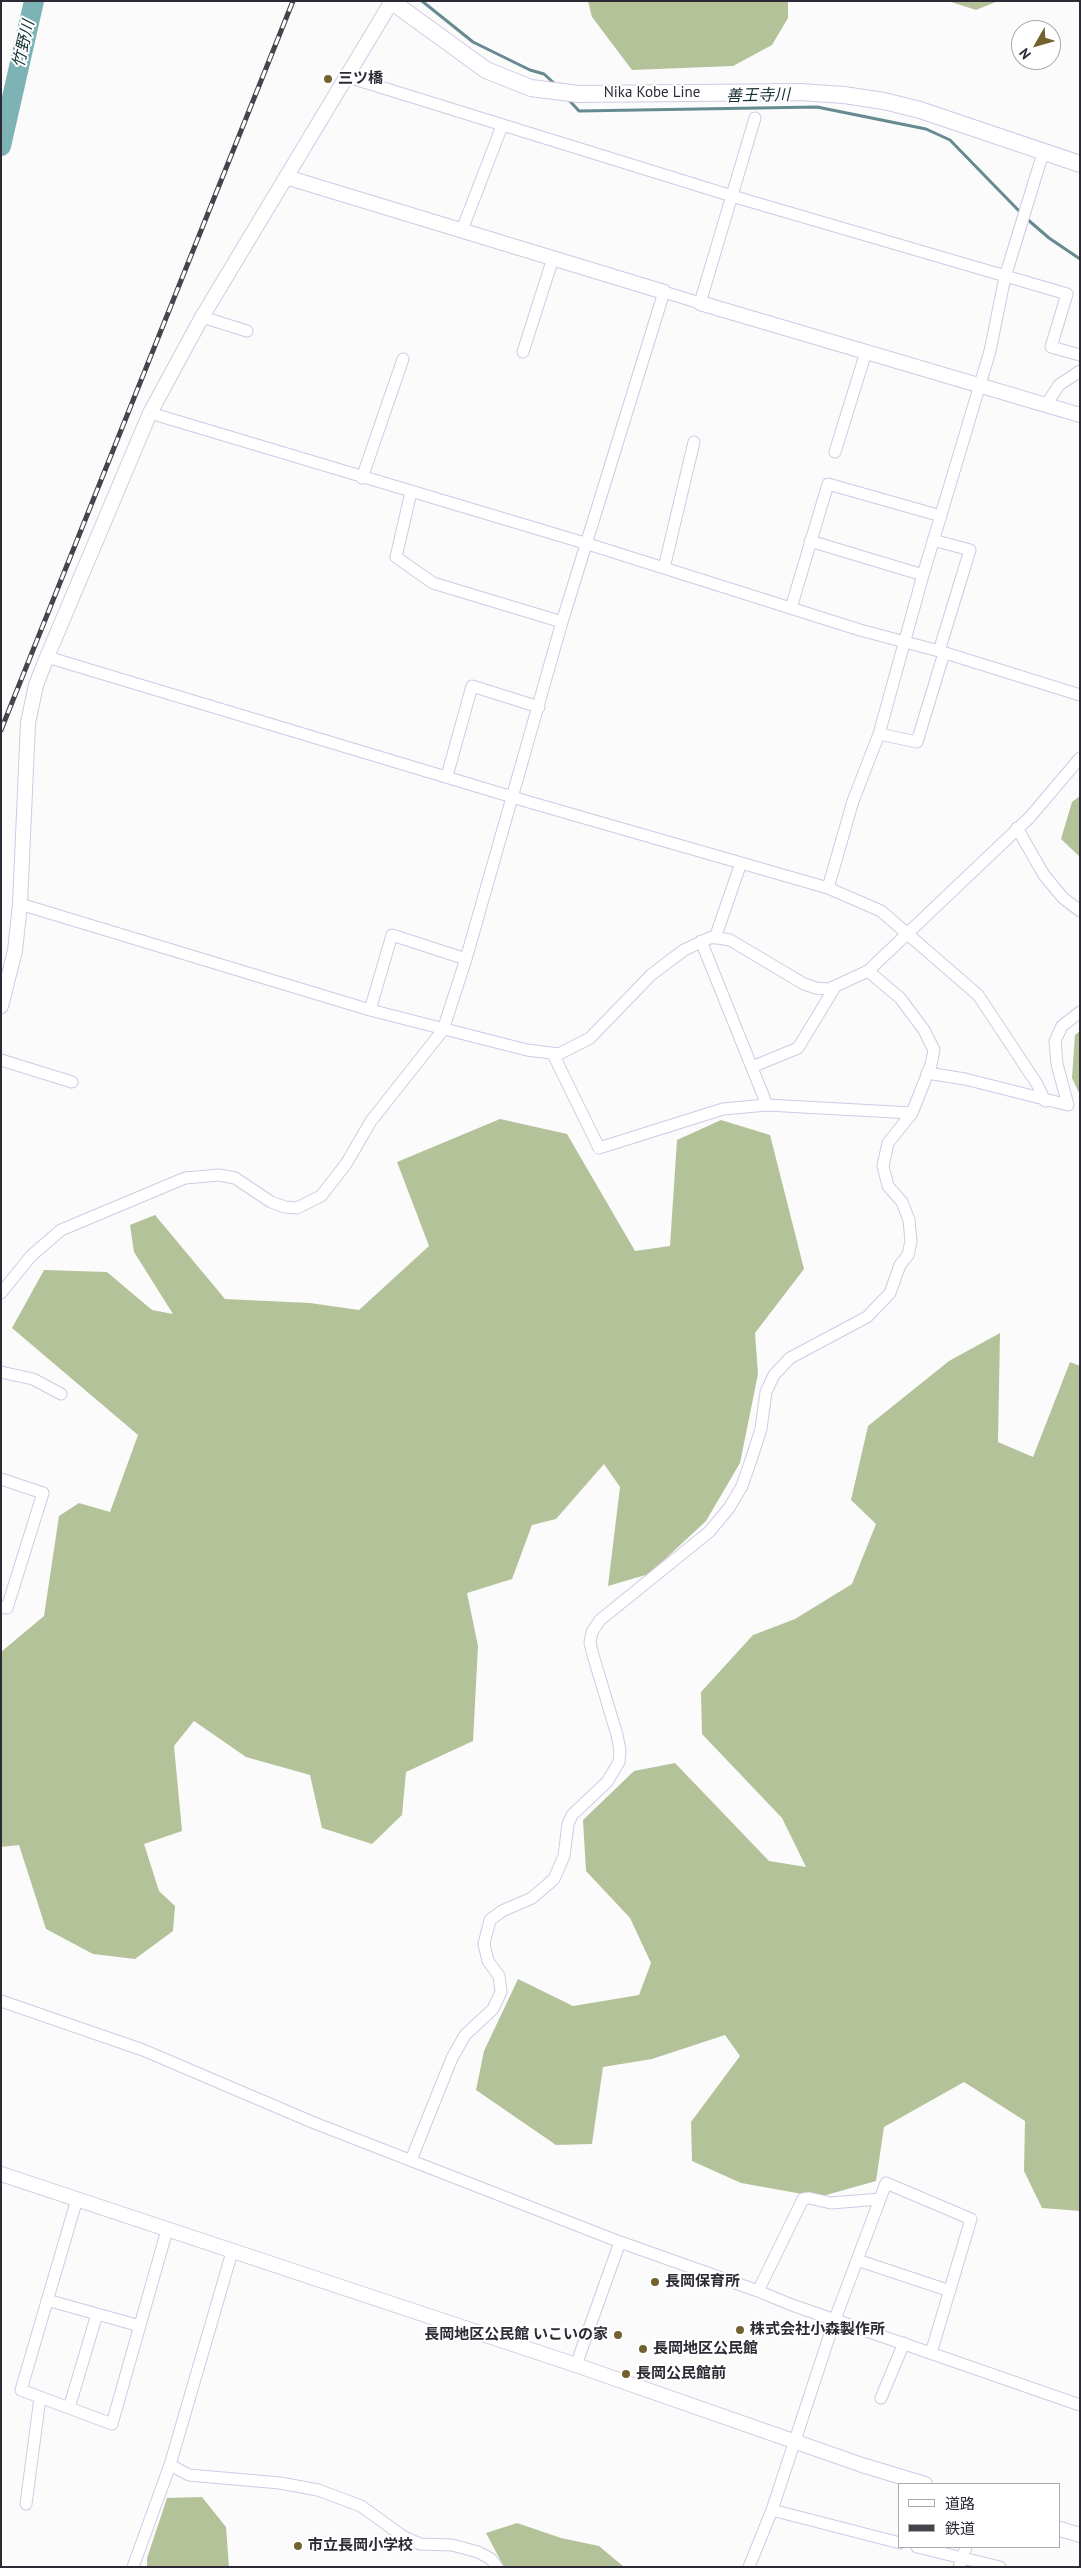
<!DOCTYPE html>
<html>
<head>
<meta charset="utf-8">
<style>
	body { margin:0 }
	#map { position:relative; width:1081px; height:2568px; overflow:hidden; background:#fbfbfb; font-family:"PT Sans","Noto Sans JP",sans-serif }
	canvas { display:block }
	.frame { position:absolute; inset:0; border:2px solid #2e2a35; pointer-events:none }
	.legend { position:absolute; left:898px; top:2483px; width:162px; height:65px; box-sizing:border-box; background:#fff; border:1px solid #abaaae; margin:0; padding:6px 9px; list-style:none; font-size:15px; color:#2e2a35 }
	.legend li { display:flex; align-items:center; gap:10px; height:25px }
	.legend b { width:25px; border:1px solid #abaaae }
	.north { position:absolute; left:1011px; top:20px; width:50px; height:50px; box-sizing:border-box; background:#fff; border:1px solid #abaaae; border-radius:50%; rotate:232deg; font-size:14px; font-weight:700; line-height:20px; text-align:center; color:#2e2a35 }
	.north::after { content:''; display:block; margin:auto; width:18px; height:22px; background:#73612f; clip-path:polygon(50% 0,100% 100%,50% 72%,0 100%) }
</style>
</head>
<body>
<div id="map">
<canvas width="1081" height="2568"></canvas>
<div class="frame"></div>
<ul class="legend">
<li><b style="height:6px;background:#fff"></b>道路</li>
<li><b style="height:6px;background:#46434d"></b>鉄道</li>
</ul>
<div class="north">N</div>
</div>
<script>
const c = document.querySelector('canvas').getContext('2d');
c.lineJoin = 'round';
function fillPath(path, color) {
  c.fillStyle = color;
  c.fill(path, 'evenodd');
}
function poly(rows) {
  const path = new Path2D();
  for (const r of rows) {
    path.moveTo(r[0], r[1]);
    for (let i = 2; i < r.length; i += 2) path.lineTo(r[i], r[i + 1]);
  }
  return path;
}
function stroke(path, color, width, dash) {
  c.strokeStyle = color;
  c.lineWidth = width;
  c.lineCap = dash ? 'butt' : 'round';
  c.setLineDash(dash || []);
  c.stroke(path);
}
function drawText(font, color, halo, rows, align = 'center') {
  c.font = font + ' "PT Sans","Noto Sans JP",sans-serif';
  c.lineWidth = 4;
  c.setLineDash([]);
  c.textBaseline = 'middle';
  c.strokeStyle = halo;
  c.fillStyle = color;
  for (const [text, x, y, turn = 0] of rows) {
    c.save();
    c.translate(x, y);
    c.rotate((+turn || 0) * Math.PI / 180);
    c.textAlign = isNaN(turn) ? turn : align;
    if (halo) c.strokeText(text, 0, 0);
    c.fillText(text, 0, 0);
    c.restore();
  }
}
fillPath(poly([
	[588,1,788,1,788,18,772,45,733,66,632,70,592,17],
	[948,1,998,1,976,10],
	[1080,796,1080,857,1061,839,1072,802],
	[1080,1031,1080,1095,1072,1078,1075,1035],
	[500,1119,567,1134,635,1251,670,1246,677,1140,721,1120,770,1135,804,1269,755,1333,758,1374,740,1463,706,1521,649,1574,608,1586,620,1487,604,1464,556,1519,532,1525,512,1579,467,1593,478,1646,473,1741,406,1772,402,1815,372,1844,322,1828,310,1775,246,1757,194,1721,174,1746,182,1831,144,1844,159,1891,175,1906,173,1931,135,1959,93,1954,46,1929,19,1845,1,1847,1,1652,44,1616,59,1516,79,1503,110,1512,138,1435,12,1328,44,1270,107,1272,152,1310,173,1314,134,1252,130,1225,155,1215,225,1299,310,1303,359,1310,429,1246,397,1162],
	[1000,1333,998,1442,1033,1457,1070,1362,1080,1366,1080,2211,1042,2208,1024,2171,1025,2121,964,2082,884,2127,876,2181,819,2197,741,2183,692,2161,691,2122,740,2056,725,2035,652,2059,603,2067,592,2144,556,2145,476,2090,484,2051,518,1979,573,2006,639,1995,651,1963,630,1918,586,1871,583,1820,634,1771,675,1763,769,1861,806,1867,782,1818,702,1734,701,1692,753,1635,795,1619,852,1584,876,1524,851,1500,868,1426,949,1361],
	[202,2497,226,2527,229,2567,147,2567,147,2558,167,2498],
	[517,2523,561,2538,599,2546,624,2567,504,2567,486,2533]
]), '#b4c29a');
stroke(poly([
	[422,1,473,42,530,70,544,74,555,84],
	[567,98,579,111,817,107,926,129,950,140,1022,214],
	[1027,219,1049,238,1080,259]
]), '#658a8f', 3);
stroke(poly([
	[1,146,34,1]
]), '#7db3b5', 20);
const minor = poly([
	[348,77,732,196,1067,294,1051,347,1080,355],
	[462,230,502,126],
	[202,317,247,331],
	[523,352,553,258],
	[1046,405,1059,385,1080,371],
	[150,413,588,544,860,630,939,651,1080,695],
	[835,452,866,352],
	[362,478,403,359],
	[411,492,396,557,433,583,562,622],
	[933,540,970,550,939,651],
	[810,541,923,575],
	[664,568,694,442],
	[791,608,828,484,941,516],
	[47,657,529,802,828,888,881,911,978,995,1037,1084,1045,1101],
	[879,734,917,742,944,653],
	[447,776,472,686,539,707],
	[1017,828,1044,875,1063,898,1080,911],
	[828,888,853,801,879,734,923,575,990,351,1005,277,1043,153],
	[20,904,370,1010,527,1050,559,1054,590,1038,651,975,684,950,712,937,730,940,804,984,816,988,829,989,868,971,1030,817,1080,758],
	[715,938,741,863],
	[701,941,767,1105],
	[370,1010,392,935,466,959],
	[553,1054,599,1148,723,1109,767,1105,912,1113],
	[1,1060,72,1082],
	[752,1067,798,1048,835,987],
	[927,1073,965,1079,1068,1105,1057,1064,1055,1041,1062,1026,1080,1012],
	[1,1293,31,1256,61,1230,185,1178,219,1175,235,1178,271,1202,285,1207,297,1208,321,1196,346,1164,371,1121,443,1030,466,959,562,622,664,292,700,303,755,118],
	[1,1372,33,1379,61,1394],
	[1,1479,43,1493,7,1608,1,1607],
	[1,2001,143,2050,312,2122,620,2242,758,2291,792,2305,1080,2405],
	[411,2160,452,2058,465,2035,493,2009,501,1992,499,1976,488,1961,484,1944,490,1920,502,1911,532,1898,554,1879,564,1856,568,1824,572,1815,607,1782,619,1762,620,1750,617,1735,593,1655,590,1643,592,1632,600,1620,709,1532,729,1508,742,1486,752,1457,761,1429,766,1392,774,1375,790,1358,867,1317,890,1293,900,1265,908,1255,911,1241,909,1220,902,1202,888,1186,883,1166,888,1143,912,1113,931,1065,934,1050,924,1030,900,998,868,971],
	[77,2199,21,2390,112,2424,167,2230],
	[857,2260,950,2291],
	[758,2291,803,2199,809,2198,831,2203,880,2199],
	[47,2300,97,2314],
	[576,2365,620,2242],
	[881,2398,904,2343],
	[69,2408,97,2314,140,2326],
	[170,2465,189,2475,280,2483,318,2490,361,2506,404,2537,420,2544,452,2545,478,2552,491,2559,497,2567],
	[26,2504,40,2398],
	[772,2510,900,2543],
	[917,2547,1000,2567],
	[133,2567,170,2465,232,2252],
	[749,2567,772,2510,835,2319,886,2183,971,2219,931,2353],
	[959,2567,966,2547]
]);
const tertiary = poly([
	[286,177,664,292],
	[700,303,1080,415],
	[1,1006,15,951,20,904,28,723,36,685,47,657,150,413,202,317,392,1],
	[1,2174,576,2365,862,2465,925,2484],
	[1060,2529,1080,2535]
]);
const secondary = poly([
	[391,1,486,70,531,88,578,94,800,92,844,95,884,101,920,110,1080,164]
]);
stroke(minor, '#d4c8e5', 13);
stroke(tertiary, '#d4c8e5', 16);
stroke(secondary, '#d4c8e5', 18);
stroke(minor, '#fff', 11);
stroke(tertiary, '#fff', 14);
stroke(secondary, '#fff', 16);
const rail = poly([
	[1,730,293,1]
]);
stroke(rail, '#46434d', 5);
stroke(rail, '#fff', 3, [9]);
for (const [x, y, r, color] of [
	[328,79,5,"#73612f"],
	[655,2282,5,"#73612f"],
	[740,2330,5,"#73612f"],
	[618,2335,5,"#73612f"],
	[643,2349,5,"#73612f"],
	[626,2374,5,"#73612f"],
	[298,2546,5,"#73612f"]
]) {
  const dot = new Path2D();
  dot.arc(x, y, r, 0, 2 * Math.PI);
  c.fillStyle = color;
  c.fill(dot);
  stroke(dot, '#fff', 2);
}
drawText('bold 15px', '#2e2a35', '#fff', [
	["三ツ橋",338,79],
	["長岡保育所",665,2282],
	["株式会社小森製作所",750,2330],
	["長岡地区公民館 いこいの家",608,2335,"right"],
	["長岡地区公民館",653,2349],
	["長岡公民館前",636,2374],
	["市立長岡小学校",308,2546]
], 'left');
drawText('15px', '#2e2a35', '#fff', [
	["Nika Kobe Line",652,93]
]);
drawText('italic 16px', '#143032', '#fff', [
	["竹野川",24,44,-77],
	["善王寺川",758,96,-1]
]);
</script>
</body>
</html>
